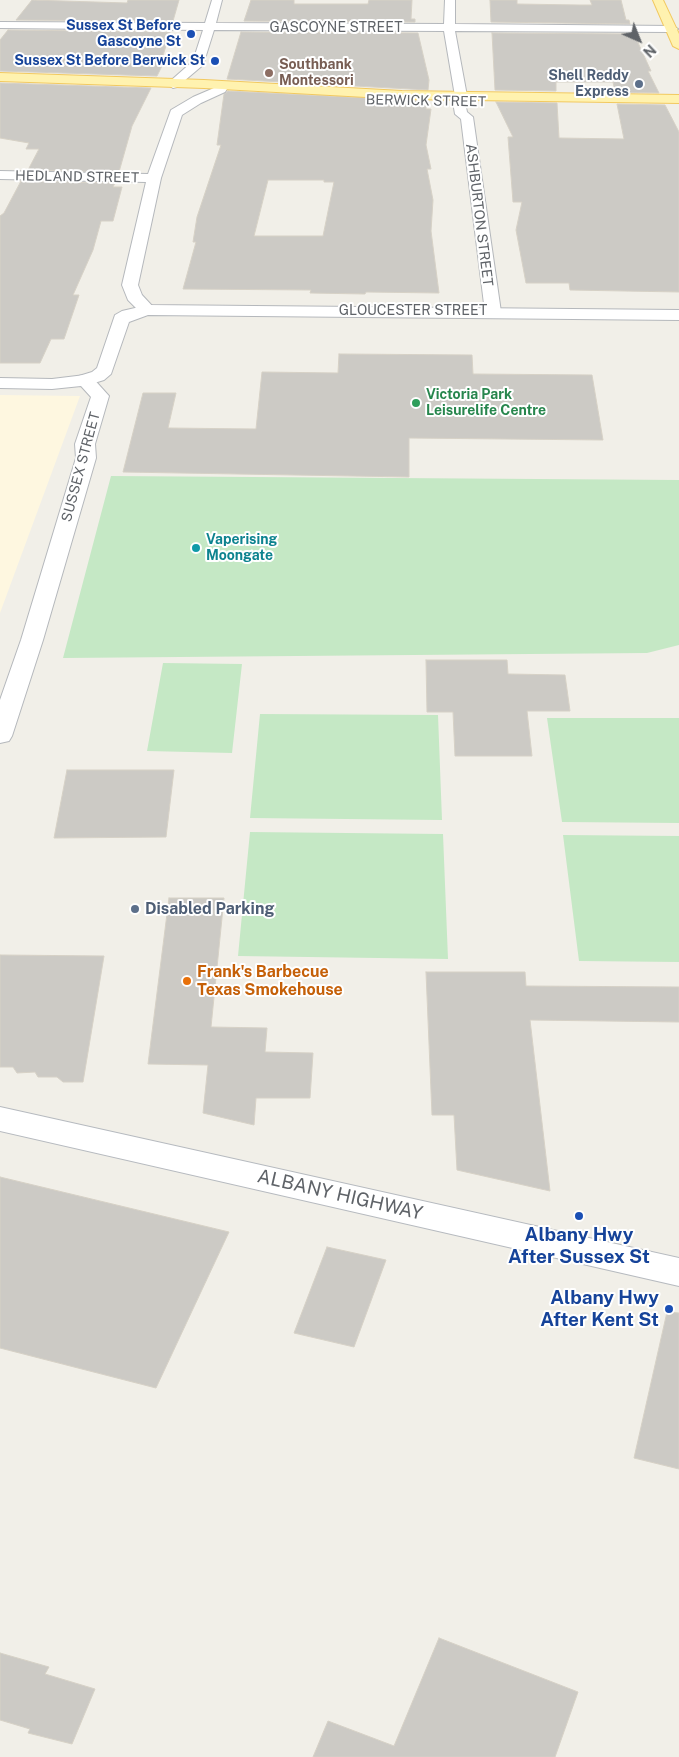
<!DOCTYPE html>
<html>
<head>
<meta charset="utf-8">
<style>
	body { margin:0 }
	#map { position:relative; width:679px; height:1757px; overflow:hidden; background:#f1efe8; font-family:"Public Sans",sans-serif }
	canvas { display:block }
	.north { position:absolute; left:614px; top:15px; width:50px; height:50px; -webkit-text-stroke:4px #fff; paint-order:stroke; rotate:136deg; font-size:14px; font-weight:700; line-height:20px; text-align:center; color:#5f6368 }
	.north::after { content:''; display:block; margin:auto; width:18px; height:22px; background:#5f6368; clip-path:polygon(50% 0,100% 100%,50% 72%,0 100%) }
</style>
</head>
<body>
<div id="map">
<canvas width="679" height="1757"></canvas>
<div class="north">N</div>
</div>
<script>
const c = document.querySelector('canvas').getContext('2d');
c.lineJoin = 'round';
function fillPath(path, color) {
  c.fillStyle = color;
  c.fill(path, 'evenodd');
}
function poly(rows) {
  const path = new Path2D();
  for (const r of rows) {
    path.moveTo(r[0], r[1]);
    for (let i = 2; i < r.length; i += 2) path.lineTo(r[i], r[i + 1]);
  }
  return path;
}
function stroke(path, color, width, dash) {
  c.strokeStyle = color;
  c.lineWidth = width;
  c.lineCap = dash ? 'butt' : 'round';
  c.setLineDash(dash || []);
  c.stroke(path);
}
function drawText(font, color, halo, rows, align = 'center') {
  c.font = font + ' "Public Sans",sans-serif';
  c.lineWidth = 4;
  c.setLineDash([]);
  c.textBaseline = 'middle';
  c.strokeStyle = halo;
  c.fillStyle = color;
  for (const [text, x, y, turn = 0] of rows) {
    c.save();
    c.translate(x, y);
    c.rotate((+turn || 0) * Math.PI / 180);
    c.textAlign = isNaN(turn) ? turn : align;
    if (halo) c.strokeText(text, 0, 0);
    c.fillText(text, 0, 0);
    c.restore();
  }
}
fillPath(poly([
	[0,395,80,396,0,613]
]), '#fef7e0');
fillPath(poly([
	[111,476,679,480,679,645,647,653,63,658],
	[163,663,242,664,232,753,147,751],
	[260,714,438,715,442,820,250,818],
	[547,718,679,718,679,823,562,822],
	[250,832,443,834,448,959,238,956],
	[563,835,679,836,679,962,579,961]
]), '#c5e8c5');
const building = poly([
	[32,0,127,3,128,0,179,0,173,21,16,20,32,0],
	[251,0,294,0,294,4,368,4,369,0,412,0,411,19,415,19,415,22,244,21,251,0],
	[490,0,517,0,517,4,579,5,592,5,590,0,621,0,626,20,629,20,630,24,491,22,490,0],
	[8,30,170,32,160,66,162,66,157,76,0,71,0,40,8,30],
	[241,32,418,33,429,80,428,90,227,79,241,32],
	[492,33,634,34,651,71,648,71,659,93,615,92,613,82,556,82,556,91,495,90,492,33],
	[0,83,151,88,132,126,119,172,28,170,39,149,26,149,29,143,0,138,0,83],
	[228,91,427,101,426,109,431,109,426,145,431,169,427,169,433,200,431,231,439,293,366,292,365,294,310,293,311,290,183,289,196,242,193,242,197,217,221,145,217,145,224,94,228,91],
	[268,180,324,180,324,182,334,182,323,236,254,236,268,180],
	[496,102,557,103,559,138,624,139,617,104,665,105,679,132,679,292,570,290,569,283,526,283,516,230,522,202,513,202,508,137,513,137,496,102],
	[21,181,115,183,113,187,122,187,113,221,101,221,93,250,73,295,79,295,64,339,51,339,40,363,0,363,0,216,4,213,21,181],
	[339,354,472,355,473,374,592,375,603,440,409,438,409,477,123,472,143,393,176,393,168,428,256,429,262,372,338,373,339,354],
	[426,660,507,660,508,674,565,675,570,711,527,711,532,756,455,756,453,712,427,712,426,660],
	[67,770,174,770,166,837,54,838,67,770],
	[169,898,224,898,211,1027,267,1028,265,1052,313,1053,310,1098,256,1098,254,1125,203,1113,208,1065,148,1064,169,898],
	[0,955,104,956,83,1082,63,1082,57,1077,38,1077,35,1072,17,1073,13,1067,0,1067,0,955],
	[426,972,525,972,526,986,679,987,679,1022,530,1020,550,1191,457,1170,454,1115,432,1115,426,972],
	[0,1177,229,1232,156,1388,0,1348,0,1177],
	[327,1247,386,1260,354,1347,294,1333,327,1247],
	[667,1312,679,1313,679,1469,634,1458,667,1312],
	[439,1638,578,1692,555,1757,313,1757,328,1721,394,1746,439,1638],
	[0,1653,49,1667,45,1674,95,1689,72,1744,28,1733,30,1729,0,1720,0,1653]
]);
fillPath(building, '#cccac5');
stroke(building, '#d6d1c6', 1);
const minor = poly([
	[212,0,222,0,216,23,444,24,445,0,455,0,455,24,672,26,678,29,672,32,455,31,467,96,465,102,467,112,473,117,501,312,499,316,493,317,487,316,485,312,461,119,455,114,453,102,455,96,444,31,214,30,203,65,177,87,173,88,167,84,193,61,203,30,0,28,0,22,205,23,212,0],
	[221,85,227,89,225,92,201,103,182,115,161,178,138,285,142,295,156,310,154,314,142,314,128,300,122,285,146,182,0,179,0,171,148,174,171,110,193,97,221,85],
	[85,375,91,376,109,396,95,444,96,458,43,640,12,736,9,741,0,743,0,700,21,640,76,458,75,444,91,397,81,386,52,389,0,388,0,378,52,379,85,375]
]);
const tertiary = poly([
	[148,305,679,310,679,320,148,315,129,322,111,374,104,380,91,384,85,385,79,384,76,380,79,376,92,372,97,368,115,315,122,311,148,305]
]);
const secondary = poly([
	[0,1107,679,1258,679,1286,0,1131,0,1107]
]);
const primary = poly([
	[653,0,663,0,679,34,679,49,673,46,653,0],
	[0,73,204,80,402,91,679,95,679,103,402,99,204,88,0,81,0,73]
]);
stroke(minor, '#b5b8bc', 2);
stroke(tertiary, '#b5b8bc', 2);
stroke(secondary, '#b6babf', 2);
stroke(primary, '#f2c960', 2);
fillPath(minor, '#fff');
fillPath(tertiary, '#fff');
fillPath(secondary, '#fff');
fillPath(primary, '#fff2af');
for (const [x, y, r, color] of [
	[191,34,5,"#1a4fb4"],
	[215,61,5,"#1a4fb4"],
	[269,73,5,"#8d6e63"],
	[639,84,5,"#5c6f8a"],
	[416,403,5,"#2e9e5b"],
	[196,548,5,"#0f9aa8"],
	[135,909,5,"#5c6f8a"],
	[187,981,5,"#e8710a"],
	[579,1216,5,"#1a4fb4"],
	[669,1309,5,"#1a4fb4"]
]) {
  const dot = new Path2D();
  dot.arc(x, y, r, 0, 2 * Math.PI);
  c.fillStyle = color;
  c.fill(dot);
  stroke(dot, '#fff', 2);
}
drawText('bold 14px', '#164399', '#fff', [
	["Sussex St Before",181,26],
	["Gascoyne St",181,42],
	["Sussex St Before Berwick St",205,61]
], 'right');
drawText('14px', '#5f6368', '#fff', [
	["GASCOYNE STREET",336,28],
	["BERWICK STREET",426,101,1],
	["HEDLAND STREET",77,177,1],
	["ASHBURTON STREET",479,215,83],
	["GLOUCESTER STREET",413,311],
	["SUSSEX STREET",81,467,-75]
]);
drawText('bold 14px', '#785e54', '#fff', [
	["Southbank",279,65],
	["Montessori",279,81]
], 'left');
drawText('bold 14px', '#4e5e75', '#fff', [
	["Shell Reddy",629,76],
	["Express",629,92]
], 'right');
drawText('bold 14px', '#27864d', '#fff', [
	["Victoria Park",426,395],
	["Leisurelife Centre",426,411]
], 'left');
drawText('bold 14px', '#0d838f', '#fff', [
	["Vaperising",206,540],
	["Moongate",206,556]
], 'left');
drawText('bold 16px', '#4e5e75', '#fff', [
	["Disabled Parking",145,909]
], 'left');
drawText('bold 16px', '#c56008', '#fff', [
	["Frank's Barbecue",197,972],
	["Texas Smokehouse",197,990]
], 'left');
drawText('19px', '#5f6368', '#fff', [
	["ALBANY HIGHWAY",340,1195,13]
]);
drawText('bold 19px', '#164399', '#fff', [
	["Albany Hwy",579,1235],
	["After Sussex St",579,1257],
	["Albany Hwy",659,1298,"right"],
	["After Kent St",659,1320,"right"]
]);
</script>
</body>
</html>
